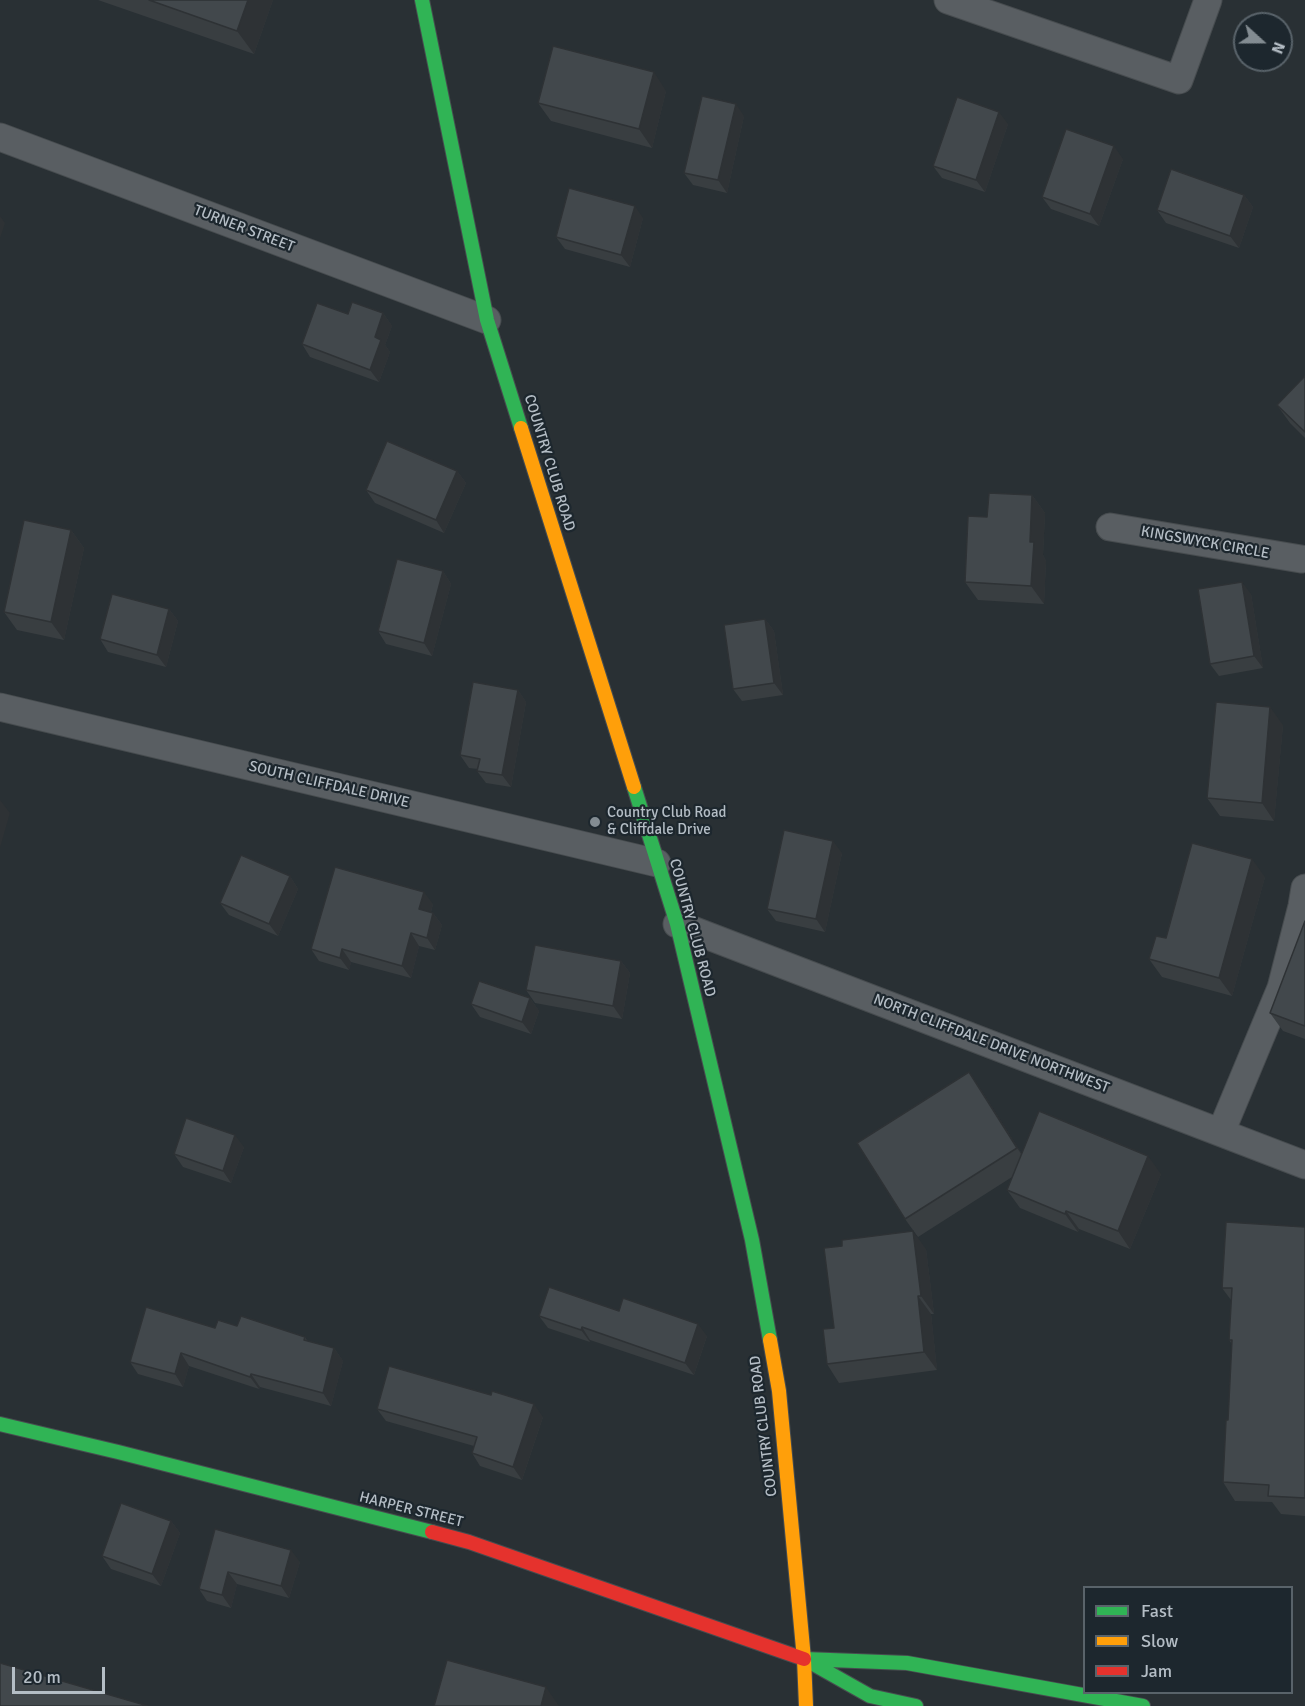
<!DOCTYPE html>
<html>
<head>
<meta charset="utf-8">
<style>
	body { margin:0 }
	#map { position:relative; width:1305px; height:1706px; overflow:hidden; background:#293034; font-family:Signika,sans-serif }
	canvas { display:block }
	.legend { position:absolute; left:1083px; top:1586px; width:210px; height:108px; box-sizing:border-box; background:#1d272e; border:2px solid #59636a; margin:0; padding:8px 10px; list-style:none; font-size:18px; color:#b4bdc5 }
	.legend li { display:flex; align-items:center; gap:12px; height:30px }
	.legend b { width:30px; border:2px solid #59636a }
	.north { position:absolute; left:1233px; top:12px; width:60px; height:60px; box-sizing:border-box; background:#1d272e; border:2px solid #59636a; border-radius:50%; rotate:111deg; font-size:16px; font-weight:700; line-height:24px; text-align:center; color:#b4bdc5 }
	.north::after { content:''; display:block; margin:auto; width:21px; height:27px; background:#838c92; clip-path:polygon(50% 0,100% 100%,50% 72%,0 100%) }
	.scale { position:absolute; left:12px; top:1667px; width:93px; height:27px; box-sizing:border-box; border:3px solid #b4bdc5; border-top:0; padding-left:8px; font-size:18px; line-height:21px; white-space:nowrap; color:#b4bdc5; -webkit-text-stroke:4px #1d272e; paint-order:stroke }
</style>
</head>
<body>
<div id="map">
<canvas width="1305" height="1706"></canvas>
<ul class="legend">
<li><b style="height:8px;background:#30b455"></b>Fast</li>
<li><b style="height:8px;background:#ff9f0a"></b>Slow</li>
<li><b style="height:8px;background:#e5322d"></b>Jam</li>
</ul>
<div class="north">N</div>
<div class="scale">20 m</div>
</div>
<script>
const c = document.querySelector('canvas').getContext('2d');
c.lineJoin = 'round';
function poly(rows) {
  const path = new Path2D();
  for (const r of rows) {
    path.moveTo(r[0], r[1]);
    for (let i = 2; i < r.length; i += 2) path.lineTo(r[i], r[i + 1]);
  }
  return path;
}
function stroke(path, color, width, dash) {
  c.strokeStyle = color;
  c.lineWidth = width;
  c.lineCap = dash ? 'butt' : 'round';
  c.setLineDash(dash || []);
  c.stroke(path);
}
function fillPath(path, color) {
  c.fillStyle = color;
  c.fill(path, 'evenodd');
}
function drawText(font, color, halo, rows, align = 'center') {
  c.font = font + ' Signika,sans-serif';
  c.lineWidth = 4.5;
  c.setLineDash([]);
  c.textBaseline = 'middle';
  c.strokeStyle = halo;
  c.fillStyle = color;
  for (const [text, x, y, turn = 0] of rows) {
    c.save();
    c.translate(x, y);
    c.rotate((+turn || 0) * Math.PI / 180);
    c.textAlign = isNaN(turn) ? turn : align;
    if (halo) c.strokeText(text, 0, 0);
    c.fillText(text, 0, 0);
    c.restore();
  }
}
const street = poly([
	[948,0,1179,80,1208,0],
	[0,137,487,320],
	[1110,527,1301,559],
	[0,707,657,863],
	[677,924,1305,1165],
	[1221,1132,1281,988,1302,906,1305,888]
]);
const fast = poly([
	[422,0,487,320,521,428],
	[634,787,677,924,752,1240,770,1340],
	[0,1424,118,1452,432,1532],
	[804,1659,907,1663,1143,1706],
	[808,1661,870,1696,916,1706]
]);
const slow = poly([
	[521,428,634,787],
	[770,1340,779,1391,804,1659,806,1706]
]);
const jam = poly([
	[432,1532,469,1542,804,1659]
]);
stroke(street, '#474c4f', 29);
stroke(fast, '#474c4f', 16);
stroke(slow, '#474c4f', 16);
stroke(jam, '#474c4f', 16);
stroke(street, '#595e62', 27);
stroke(fast, '#30b455', 14);
stroke(slow, '#ff9f0a', 14);
stroke(jam, '#e5322d', 14);
fillPath(poly([
	[98,0,273,0,254,54],
	[666,91,652,148,551,121,538,103],
	[744,116,727,193,693,185,684,173],
	[1008,124,985,192,942,178,933,166],
	[1123,159,1099,226,1051,209,1042,197],
	[1244,195,1253,207,1239,248,1166,223,1157,210],
	[643,218,630,267,565,249,556,237],
	[383,313,392,326,385,345,390,352,379,382,310,357,302,344,348,314],
	[1305,376,1305,438,1290,423,1277,405],
	[457,471,466,483,444,533,375,503,366,490],
	[1032,495,1045,513,1043,555,1046,561,1044,604,978,600,965,582,987,517],
	[71,530,84,548,64,640,17,630,4,612],
	[443,571,451,584,432,656,386,644,378,631],
	[1251,594,1263,668,1219,676,1210,664],
	[169,609,178,621,166,667,108,652,100,639],
	[765,619,774,631,783,695,742,701,733,689],
	[518,690,526,702,511,787,486,783,477,771,478,769,469,768,460,755],
	[1283,725,1274,821,1220,816,1207,798],
	[842,853,825,932,776,921,767,909],
	[290,876,298,889,278,936,229,915,220,903],
	[1265,877,1232,996,1162,977,1149,959,1166,938],
	[433,904,431,912,433,913,442,925,435,950,419,946,411,978,351,962,349,970,319,961,311,949],
	[1305,921,1305,1039,1283,1031,1270,1013],
	[621,961,630,973,622,1019,535,1003,526,990],
	[530,998,539,1011,531,1034,480,1017,471,1004],
	[969,1072,981,1090,1022,1154,1161,1174,1130,1249,1079,1229,1078,1232,1020,1208,1007,1190,1012,1177,918,1237,905,1219],
	[244,1147,231,1183,183,1167,174,1154],
	[1305,1227,1305,1516,1281,1514,1272,1502,1235,1501,1223,1482,1228,1420,1232,1344,1229,1340,1231,1300,1222,1288],
	[926,1249,934,1314,931,1314,937,1370,839,1383,827,1364,834,1328],
	[619,1311,707,1336,694,1375,590,1340,590,1342,548,1328,539,1316],
	[237,1326,305,1337,308,1342,334,1348,343,1361,331,1406,260,1387,259,1389,189,1366,183,1387,138,1374,130,1362,215,1328],
	[377,1409,543,1417,522,1480,480,1466,472,1453,474,1446,386,1421],
	[171,1521,180,1533,161,1586,111,1569,102,1556],
	[215,1529,300,1562,289,1598,237,1584,231,1608,207,1601,199,1589]
]), '#393e41');
fillPath(poly([
	[248,0,273,0,254,54,237,31],
	[654,72,666,91,652,148,639,129],
	[736,104,744,116,727,193,718,180],
	[999,112,1008,124,985,192,976,180],
	[1114,146,1123,159,1099,226,1090,214],
	[1244,195,1253,207,1239,248,1230,236],
	[635,206,643,218,630,267,621,255],
	[0,216,5,223,0,238],
	[383,313,392,326,385,345,390,352,379,382,370,370,375,337],
	[457,471,466,483,444,533,436,520],
	[1032,495,1045,513,1043,555,1046,561,1044,604,1031,586,1030,542],
	[71,530,84,548,64,640,51,622],
	[443,571,451,584,432,656,424,643],
	[1242,582,1251,594,1263,668,1254,656],
	[169,609,178,621,166,667,157,655],
	[765,619,774,631,783,695,774,683],
	[518,690,526,702,511,787,502,775],
	[1270,707,1283,725,1274,821,1262,803],
	[0,800,10,813,0,848],
	[833,841,842,853,825,932,816,919],
	[1252,859,1265,877,1232,996,1219,978],
	[290,876,298,889,278,936,269,924],
	[424,892,433,904,428,922,419,909],
	[433,913,442,925,435,950,427,938],
	[411,933,419,946,411,978,402,966],
	[342,949,351,962,349,970,340,958],
	[621,961,630,973,622,1019,613,1006],
	[530,998,539,1011,531,1034,522,1022],
	[969,1072,981,1090,1030,1166,1017,1148],
	[235,1135,244,1147,231,1183,223,1171],
	[1148,1156,1161,1174,1130,1249,1118,1231],
	[1066,1211,1079,1229,1078,1232,1065,1214],
	[913,1231,926,1249,934,1314,921,1296],
	[918,1296,931,1314,937,1370,924,1352],
	[698,1324,707,1336,694,1375,685,1363],
	[582,1327,590,1340,590,1342,581,1330],
	[334,1348,343,1361,331,1406,323,1393],
	[181,1353,189,1366,183,1387,175,1374],
	[251,1374,260,1387,259,1389,250,1377],
	[534,1404,543,1417,522,1480,513,1467],
	[171,1521,180,1533,161,1586,152,1574],
	[291,1550,300,1562,289,1598,281,1586],
	[228,1572,237,1584,231,1608,222,1595],
	[546,1687,559,1706,541,1706]
]), '#2e3235');
const building = poly([
	[149,0,248,0,237,31,149,0],
	[553,46,654,72,639,129,538,103,553,46],
	[702,96,736,104,718,180,684,173,702,96],
	[957,97,999,112,976,180,933,166,957,97],
	[1066,129,1114,146,1090,214,1042,197,1066,129],
	[1171,169,1244,195,1230,236,1157,210,1171,169],
	[569,188,635,206,621,255,556,237,569,188],
	[352,302,383,313,375,337,381,340,370,370,302,344,317,303,348,314,352,302],
	[1305,376,1305,432,1277,405,1305,376],
	[387,441,457,471,436,520,366,490,387,441],
	[989,493,1032,495,1030,542,1034,542,1031,586,965,582,968,516,987,517,989,493],
	[24,520,71,530,51,622,4,612,24,520],
	[397,559,443,571,424,643,378,631,397,559],
	[1242,582,1254,656,1210,664,1198,589,1242,582],
	[112,594,169,609,157,655,100,639,112,594],
	[765,619,774,683,733,689,724,625,765,619],
	[473,682,518,690,502,775,477,771,480,759,460,755,473,682],
	[1216,702,1270,707,1262,803,1207,798,1216,702],
	[784,830,833,841,816,919,767,909,784,830],
	[1192,843,1252,859,1219,978,1149,959,1156,936,1166,938,1192,843],
	[241,855,290,876,269,924,220,903,241,855],
	[335,867,424,892,419,909,433,913,427,938,411,933,402,966,342,949,340,958,311,949,335,867],
	[1305,921,1305,1026,1270,1013,1305,921],
	[535,945,621,961,613,1006,526,990,535,945],
	[479,981,530,998,522,1022,471,1004,479,981],
	[969,1072,1017,1148,905,1219,857,1143,969,1072],
	[1039,1111,1148,1156,1118,1231,1066,1211,1065,1214,1007,1190,1039,1111],
	[186,1118,235,1135,223,1171,174,1154,186,1118],
	[1226,1222,1305,1227,1305,1498,1268,1496,1269,1485,1223,1482,1226,1420,1228,1420,1232,1340,1229,1340,1232,1288,1222,1288,1226,1222],
	[913,1231,921,1296,918,1296,924,1352,827,1364,823,1329,834,1328,824,1248,842,1246,842,1240,913,1231],
	[549,1287,619,1311,623,1298,698,1324,685,1363,582,1327,581,1330,539,1316,549,1287],
	[146,1307,215,1328,218,1320,237,1326,241,1316,305,1337,304,1340,334,1348,323,1393,251,1374,250,1377,181,1353,175,1374,130,1362,146,1307],
	[389,1366,491,1395,492,1391,534,1404,513,1467,472,1453,477,1437,377,1409,389,1366],
	[121,1503,171,1521,152,1574,102,1556,121,1503],
	[215,1529,291,1550,281,1586,228,1572,222,1595,199,1589,215,1529],
	[447,1660,546,1687,541,1706,434,1706,447,1660],
	[0,1663,148,1706,0,1706,0,1663]
]);
fillPath(building, '#42484c');
stroke(building, '#2e3235', 1.5);
for (const [x, y, r, color] of [
	[595,822,6,"#838c92"]
]) {
  const dot = new Path2D();
  dot.arc(x, y, r, 0, 2 * Math.PI);
  c.fillStyle = color;
  c.fill(dot);
  stroke(dot, '#1d272e', 2);
}
drawText('15px', '#b4bdc5', '#1d272e', [
	["TURNER STREET",244,229,21],
	["COUNTRY CLUB ROAD",549,463,73],
	["KINGSWYCK CIRCLE",1205,543,10],
	["SOUTH CLIFFDALE DRIVE",329,785,13],
	["COUNTRY CLUB ROAD",692,928,75],
	["NORTH CLIFFDALE DRIVE NORTHWEST",991,1044,21],
	["COUNTRY CLUB ROAD",764,1426,-97],
	["HARPER STREET",411,1510,14]
]);
drawText('15px', '#b4bdc5', '#1d272e', [
	["Country Club Road",607,813],
	["& Cliffdale Drive",607,830]
], 'left');
</script>
</body>
</html>
